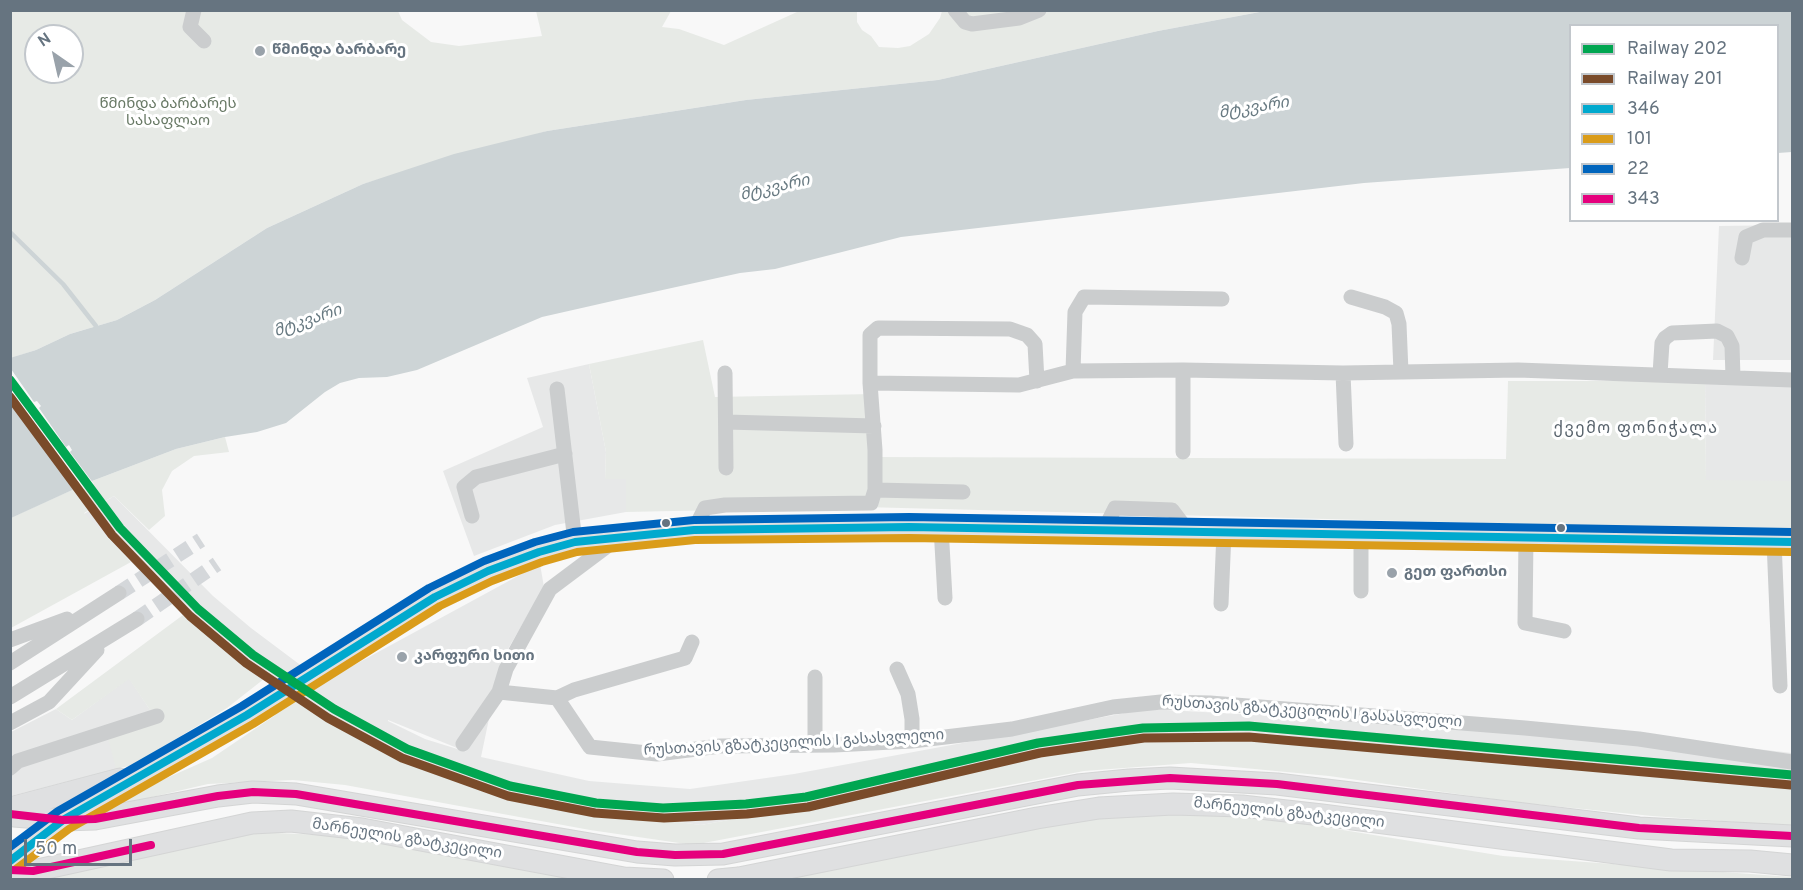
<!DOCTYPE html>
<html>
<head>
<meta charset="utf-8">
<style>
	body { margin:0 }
	#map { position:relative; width:1803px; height:890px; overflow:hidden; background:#f8f8f8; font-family:Overpass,sans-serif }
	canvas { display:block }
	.frame { position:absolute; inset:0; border:12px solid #667480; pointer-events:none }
	.legend { position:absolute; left:1569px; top:24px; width:210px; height:198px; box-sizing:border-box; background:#fff; border:2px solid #c2c7cc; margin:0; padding:8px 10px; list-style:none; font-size:18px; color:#667480 }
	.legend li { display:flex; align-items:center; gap:12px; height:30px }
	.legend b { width:30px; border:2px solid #c2c7cc }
	.north { position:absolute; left:24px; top:24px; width:60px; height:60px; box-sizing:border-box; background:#fff; border:2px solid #c2c7cc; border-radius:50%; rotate:326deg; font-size:16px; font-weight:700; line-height:24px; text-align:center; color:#667480 }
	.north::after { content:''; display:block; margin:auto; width:21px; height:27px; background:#99a2aa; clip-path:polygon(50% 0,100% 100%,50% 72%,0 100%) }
	.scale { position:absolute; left:24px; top:839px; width:108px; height:27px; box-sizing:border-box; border:3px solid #667480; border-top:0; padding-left:8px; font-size:18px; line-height:21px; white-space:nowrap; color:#667480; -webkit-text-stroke:4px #fff; paint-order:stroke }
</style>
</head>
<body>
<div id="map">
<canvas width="1803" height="890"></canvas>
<div class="frame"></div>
<ul class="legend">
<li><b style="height:8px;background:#00a651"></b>Railway 202</li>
<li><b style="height:8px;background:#7a4b2a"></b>Railway 201</li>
<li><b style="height:8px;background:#00a9ce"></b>346</li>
<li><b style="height:8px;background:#da9c1a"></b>101</li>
<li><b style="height:8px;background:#0065bd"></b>22</li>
<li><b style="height:8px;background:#e5007d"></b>343</li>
</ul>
<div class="north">N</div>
<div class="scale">50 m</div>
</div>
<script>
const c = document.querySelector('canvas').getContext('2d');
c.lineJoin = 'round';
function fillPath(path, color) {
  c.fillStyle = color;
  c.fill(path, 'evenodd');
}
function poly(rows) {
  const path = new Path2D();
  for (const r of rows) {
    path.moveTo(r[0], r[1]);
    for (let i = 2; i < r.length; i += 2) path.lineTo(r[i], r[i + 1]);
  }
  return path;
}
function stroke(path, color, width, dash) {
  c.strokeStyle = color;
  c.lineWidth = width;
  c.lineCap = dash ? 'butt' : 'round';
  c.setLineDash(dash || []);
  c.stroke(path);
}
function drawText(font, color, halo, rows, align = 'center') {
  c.font = font + ' Overpass,"Noto Sans Georgian",sans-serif';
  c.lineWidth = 6;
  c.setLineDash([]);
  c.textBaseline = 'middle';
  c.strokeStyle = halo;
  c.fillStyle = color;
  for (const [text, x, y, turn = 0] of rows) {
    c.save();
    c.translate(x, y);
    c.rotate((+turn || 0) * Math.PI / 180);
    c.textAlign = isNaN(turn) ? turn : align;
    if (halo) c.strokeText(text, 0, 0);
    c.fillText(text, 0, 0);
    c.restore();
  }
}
fillPath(poly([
	[1792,225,1792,360,1713,360,1719,226],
	[589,364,606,452,605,478,626,479,626,512,555,525,474,556,443,471,543,427,527,378],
	[1705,381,1792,383,1792,481,1706,481],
	[114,496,213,596,251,628,323,682,540,564,544,587,501,661,481,757,589,781,690,789,794,774,1147,709,1636,735,1792,753,1792,786,1716,780,1337,743,1229,730,1030,751,874,794,701,825,557,806,481,786,409,762,336,722,183,615,84,514],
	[388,721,388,720,467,752,425,739],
	[129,678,158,722,116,769,11,796,11,732,56,709,72,720]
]), '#e7e8e8');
fillPath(poly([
	[857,10,857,22,862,30,871,36,879,47,898,48,910,46,929,34,940,18,942,11,1265,11,1158,31,938,80,746,100,547,131,363,184,267,228,155,300,117,320,70,334,36,350,11,358,10,11,398,11,402,20,431,42,459,46,542,36,536,11,671,11,662,27,679,29,724,45,797,12,797,11],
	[36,36,72,36,72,72,36,72],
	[703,340,715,397,873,394,873,457,1506,459,1508,381,1705,381,1706,480,1792,481,1792,531,863,507,626,512,626,479,605,479,606,452,589,364],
	[225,437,229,452,194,456,172,471,162,490,165,516,149,530,114,496,84,513,131,562,11,628,10,518,92,481,176,449],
	[183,615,269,675,227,708,133,765,116,769,108,738,158,722,129,679,72,720,56,709],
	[296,694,336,722,409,762,480,786,557,806,701,825,874,794,1030,751,1229,730,1337,743,1716,780,1792,786,1792,826,1652,816,1514,802,1329,776,1191,763,1084,771,693,845,590,830,345,785,293,780,208,784,92,811,212,758,274,716],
	[1124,812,1263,817,1503,856,1792,877,1792,880,771,880],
	[252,832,349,836,617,880,20,880]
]), '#e7eae6');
fillPath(poly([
	[1265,11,1792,11,1792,152,1778,153,1778,26,1570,26,1570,168,1364,183,901,237,775,269,740,273,617,300,542,317,417,370,387,377,359,378,340,383,325,392,286,423,257,432,225,437,176,449,92,481,11,518,10,358,36,350,70,334,117,320,155,300,267,228,363,184,454,154,547,131,746,100,938,80,1158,31]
]), '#cdd4d6');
fillPath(poly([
	[11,369,34,402,37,401,41,406,39,408,66,447,69,445,72,450,70,452,94,484,83,489,11,391]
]), '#f8f8f8');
stroke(poly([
	[10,232,63,284,96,326]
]), '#cdd4d6', 4.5);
stroke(poly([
	[119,593,201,540],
	[137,619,217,564]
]), '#d4d7da', 15, [15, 8]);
const highway = poly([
	[10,808,120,779],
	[14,816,63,820,95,819,218,796,253,792,296,794,637,852,675,855,723,854,1078,785,1129,780,1170,778,1277,784,1639,828,1792,836],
	[19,856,63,820,247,715,435,597,488,571,539,552,575,542,694,530,909,527,1792,542],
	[10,870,33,871,252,823,291,821,362,829,624,878,663,880],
	[718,880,739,878,1037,818,1099,808,1173,804,1242,806,1322,815,1671,860,1750,861,1792,865]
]);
stroke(highway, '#d4d5d5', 23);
stroke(poly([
	[194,10,190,27,204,41],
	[955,10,965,22,972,24,1019,18,1039,10],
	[1742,258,1746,237,1763,230,1792,230],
	[1351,297,1385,307,1396,313,1399,324,1401,372],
	[1073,371,1075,312,1084,297,1222,299],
	[725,373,726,468],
	[1343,373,1346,444],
	[1660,374,1662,343,1665,338,1672,333,1717,331,1727,336,1732,346,1733,377],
	[870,383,870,335,878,328,1010,329,1027,335,1035,344,1037,381],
	[557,389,575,542],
	[726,422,874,426],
	[1183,452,1183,370],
	[875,490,963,492],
	[472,516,464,487,476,477,565,454],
	[941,527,945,598],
	[694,530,705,508,725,505,871,503,875,490,875,450,870,383,1019,385,1073,371,1183,370,1343,373,1518,370,1792,380],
	[1104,530,1115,508,1145,509,1172,510,1188,531],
	[1361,535,1361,591],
	[1526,537,1525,623,1564,631],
	[1774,541,1780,686],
	[1221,604,1224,532],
	[10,640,67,619],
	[10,663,119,593],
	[897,669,908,694,912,719,912,741],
	[815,677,815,745],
	[499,692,557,698,590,747,657,754,720,746,834,745,912,741,1012,729,1113,707,1161,702,1210,703,1525,728,1639,739,1792,762],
	[10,697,137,619],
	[557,698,574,690,685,658,692,642],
	[10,723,49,702,97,650],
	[463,744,499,692,506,669,550,589,618,538],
	[10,768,18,761,157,716]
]), '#cbcdce', 15);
stroke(highway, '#dfe0e1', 21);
stroke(poly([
	[10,861,63,820,247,715,435,597,488,571,539,552,575,542,694,530,909,527,1792,542]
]), '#00a9ce', 8);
stroke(poly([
	[16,869,69,829,253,724,440,606,492,581,542,562,577,552,695,540,909,538,1792,552]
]), '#da9c1a', 8);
stroke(poly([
	[10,847,58,811,242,706,429,588,484,561,535,542,573,532,694,520,909,517,1792,532]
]), '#0065bd', 8);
stroke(poly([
	[10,814,63,820,95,819,218,796,253,792,296,794,637,852,675,855,723,854,1078,785,1170,778,1277,784,1639,828,1792,836],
	[10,870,33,871,151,845]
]), '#e5007d', 8);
stroke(poly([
	[10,380,120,528,198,609,253,655,334,709,407,749,510,786,596,803,663,808,746,804,806,797,1038,743,1143,728,1249,726,1792,775]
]), '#00a651', 9);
stroke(poly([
	[10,397,112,535,190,616,246,663,328,718,402,758,508,796,595,813,664,818,747,814,808,807,1040,753,1144,738,1249,737,1791,785]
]), '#7a4b2a', 9);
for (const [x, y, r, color] of [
	[260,51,6,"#99a2aa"],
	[666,523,5,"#667480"],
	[1561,528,5,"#667480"],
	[1392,573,6,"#99a2aa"],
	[402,657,6,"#99a2aa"]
]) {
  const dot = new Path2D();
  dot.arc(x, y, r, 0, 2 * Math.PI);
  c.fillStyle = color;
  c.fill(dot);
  stroke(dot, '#fff', 2);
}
drawText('bold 15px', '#667480', '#fff', [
	["წმინდა ბარბარე",272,51],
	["გეთ ფართსი",1404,573],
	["კარფური სითი",414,657]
], 'left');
drawText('15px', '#687965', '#fff', [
	["წმინდა ბარბარეს",168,105],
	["სასაფლაო",168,122]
]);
drawText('15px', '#667480', '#fff', [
	["რუსთავის გზატკეცილის I გასასვლელი",1312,713,4],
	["რუსთავის გზატკეცილის I გასასვლელი",794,744,-3],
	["მარნეულის გზატკეცილი",1289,814,6],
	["მარნეულის გზატკეცილი",407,840,9]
]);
drawText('italic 16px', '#677981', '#fff', [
	["მტკვარი",1254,109,-9],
	["მტკვარი",775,189,-13],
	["მტკვარი",308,322,-19]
]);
c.letterSpacing = '1.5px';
drawText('16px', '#58636c', '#fff', [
	["ქვემო ფონიჭალა",1636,430]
]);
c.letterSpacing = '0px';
</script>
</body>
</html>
